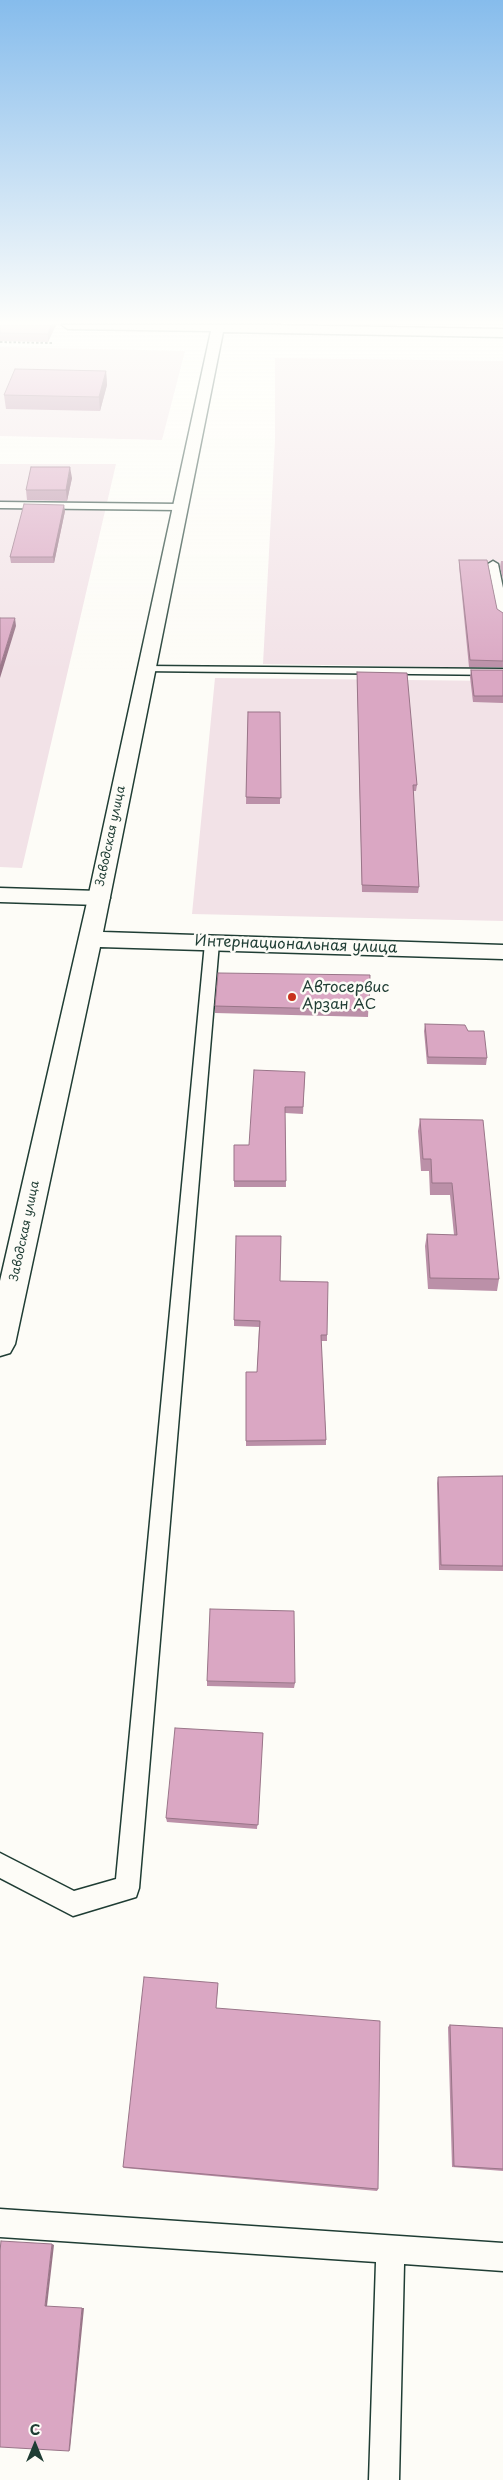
<!DOCTYPE html>
<html>
<head>
<meta charset="utf-8">
<style>
	body { margin:0 }
	#map { position:relative; width:503px; height:2480px; overflow:hidden; background:#fdfcf7; font-family:"Playpen Sans",sans-serif }
	canvas { display:block }
	.north { position:absolute; left:10px; top:2420px; width:50px; height:50px; -webkit-text-stroke:4px #fdfcf7; paint-order:stroke; rotate:0deg; font-size:14px; font-weight:700; line-height:20px; text-align:center; color:#1f3d34 }
	.north::after { content:''; display:block; margin:auto; width:18px; height:22px; background:#1f3d34; clip-path:polygon(50% 0,100% 100%,50% 72%,0 100%) }
</style>
</head>
<body>
<div id="map">
<canvas width="503" height="2480"></canvas>
<div class="north">С</div>
</div>
<script>
const c = document.querySelector('canvas').getContext('2d');
c.lineJoin = 'round';
function fillPath(path, color) {
  c.fillStyle = color;
  c.fill(path, 'evenodd');
}
function poly(rows) {
  const path = new Path2D();
  for (const r of rows) {
    path.moveTo(r[0], r[1]);
    for (let i = 2; i < r.length; i += 2) path.lineTo(r[i], r[i + 1]);
  }
  return path;
}
function stroke(path, color, width, dash) {
  c.strokeStyle = color;
  c.lineWidth = width;
  c.lineCap = dash ? 'butt' : 'round';
  c.setLineDash(dash || []);
  c.stroke(path);
}
function drawText(font, color, halo, rows, align = 'center') {
  c.font = font + ' "Playpen Sans",sans-serif';
  c.lineWidth = 5;
  c.setLineDash([]);
  c.textBaseline = 'middle';
  c.strokeStyle = halo;
  c.fillStyle = color;
  for (const [text, x, y, turn = 0] of rows) {
    c.save();
    c.translate(x, y);
    c.rotate((+turn || 0) * Math.PI / 180);
    c.textAlign = isNaN(turn) ? turn : align;
    if (halo) c.strokeText(text, 0, 0);
    c.fillText(text, 0, 0);
    c.restore();
  }
}
fillPath(poly([
	[0,347,185,351,162,440,0,436],
	[275,358,503,361,503,668,263,664,275,440],
	[0,464,116,464,22,868,0,867],
	[215,678,503,681,503,921,192,914]
]), '#f2e2e7');
const lane = poly([
	[0,502,179,504,184,507,179,510,0,508,0,502],
	[493,561,498,564,503,588,503,618,498,615,488,564,493,561],
	[145,666,503,669,503,675,141,671,139,669,145,666],
	[212,938,219,943,139,1888,136,1897,73,1916,0,1878,0,1853,74,1891,116,1879,205,943,212,938],
	[0,2209,503,2243,503,2271,404,2264,399,2480,369,2480,376,2262,0,2237,0,2209]
]);
const street = poly([
	[0,888,99,891,107,893,110,898,107,903,99,905,0,902,0,888]
]);
const secondary = poly([
	[62,325,267,325,503,329,503,337,223,332,103,932,503,945,503,959,100,947,15,1344,10,1353,0,1356,0,1281,88,898,211,331,68,329,62,325]
]);
stroke(lane, '#1f3d34', 3);
stroke(street, '#1f3d34', 3);
stroke(secondary, '#1f3d34', 3);
stroke(poly([
	[0,342,54,343]
]), '#1f3d34', 2, [2.5, 2]);
fillPath(lane, '#fdfcf7');
fillPath(street, '#fdfcf7');
fillPath(secondary, '#fdfcf7');
fillPath(poly([
	[0,325,56,325,48,342,0,341],
	[106,371,107,385,100,411,6,409,4,395],
	[72,478,67,501,27,500,26,490],
	[65,511,54,563,11,563,10,557],
	[459,560,497,609,503,613,503,667,469,667,459,566],
	[501,561,503,561,503,579,500,567],
	[471,670,503,670,503,703,473,702,470,677],
	[357,672,417,785,416,791,413,791,419,887,418,893,362,892],
	[248,712,280,712,280,804,246,804],
	[370,975,368,1017,215,1013,215,1006],
	[425,1024,468,1031,487,1058,486,1065,427,1064,424,1031],
	[305,1072,303,1114,285,1113,286,1187,234,1187,234,1145,249,1145],
	[420,1119,499,1279,497,1291,428,1289,425,1246,427,1234,454,1235,450,1195,430,1195,429,1171,421,1171,418,1131],
	[280,1281,327,1335,327,1341,321,1341,326,1440,326,1445,246,1446,246,1372,257,1372,259,1327,234,1326,234,1320],
	[503,1476,503,1571,439,1570,437,1483,438,1477],
	[207,1681,295,1683,294,1688,207,1686],
	[263,1733,257,1829,167,1822,166,1818],
	[218,1986,216,2008,378,2189,377,2191,124,2168,123,2167],
	[450,2025,503,2028,503,2171,452,2167,448,2027]
]), '#bb90a8');
fillPath(poly([
	[51,325,56,325,48,342,48,334],
	[106,371,107,385,100,411,99,397],
	[70,467,72,478,67,501,66,490],
	[64,505,65,511,54,563,53,557],
	[15,618,16,626,0,678,0,667],
	[52,2244,54,2245,47,2306,45,2306],
	[82,2308,84,2308,70,2450,69,2451]
]), '#997588');
const building = poly([
	[0,325,51,325,48,334,0,333,0,325],
	[15,369,106,371,99,397,4,395,15,369],
	[31,467,70,467,66,490,26,490,31,467],
	[24,504,64,505,53,557,10,557,24,504],
	[459,560,487,560,497,609,503,613,503,661,470,660,459,560],
	[0,618,15,618,0,667,0,618],
	[471,670,503,670,503,696,474,696,471,670],
	[357,672,407,673,417,785,413,785,419,887,362,885,357,672],
	[248,712,280,712,281,798,246,797,248,712],
	[218,973,370,975,369,1010,215,1006,218,973],
	[425,1024,465,1025,468,1031,484,1031,487,1058,428,1057,425,1024],
	[254,1070,305,1072,303,1107,285,1107,286,1181,234,1181,234,1145,249,1145,254,1070],
	[420,1119,483,1120,499,1279,430,1278,427,1234,457,1235,452,1183,432,1183,431,1159,423,1159,420,1119],
	[236,1236,281,1236,280,1281,328,1282,327,1335,321,1335,326,1440,246,1441,246,1372,257,1372,260,1321,234,1320,236,1236],
	[503,1476,503,1566,441,1565,438,1477,503,1476],
	[210,1609,294,1611,295,1683,207,1681,210,1609],
	[175,1728,263,1733,258,1825,166,1818,175,1728],
	[144,1977,218,1983,216,2008,380,2021,378,2189,123,2167,144,1977],
	[450,2025,503,2028,503,2169,454,2166,450,2025],
	[1,2241,52,2244,45,2306,82,2308,69,2451,0,2447,0,2251,1,2241]
]);
fillPath(building, '#daa7c3');
stroke(building, '#997588', 1);
const sky = c.createLinearGradient(0, 0, 0, 672);
sky.addColorStop(0, '#86bcec');
sky.addColorStop(0.48, '#fefefb');
sky.addColorStop(1, '#fefefb00');
c.fillStyle = sky;
c.fillRect(0, 0, 503, 672);
for (const [x, y, r, color] of [
	[292,997,5,"#c8321e"]
]) {
  const dot = new Path2D();
  dot.arc(x, y, r, 0, 2 * Math.PI);
  c.fillStyle = color;
  c.fill(dot);
  stroke(dot, '#fdfcf7', 2);
}
drawText('12px', '#1f3d34', '#fdfcf7', [
	["Заводская улица",111,836,-78],
	["Заводская улица",25,1231,-78]
]);
drawText('15px', '#1f3d34', '#fdfcf7', [
	["Интернациональная улица",296,945,2]
]);
drawText('15px', '#1f3d34', '#fdfcf7', [
	["Автосервис",302,988],
	["Арзан АС",302,1005]
], 'left');
</script>
</body>
</html>
